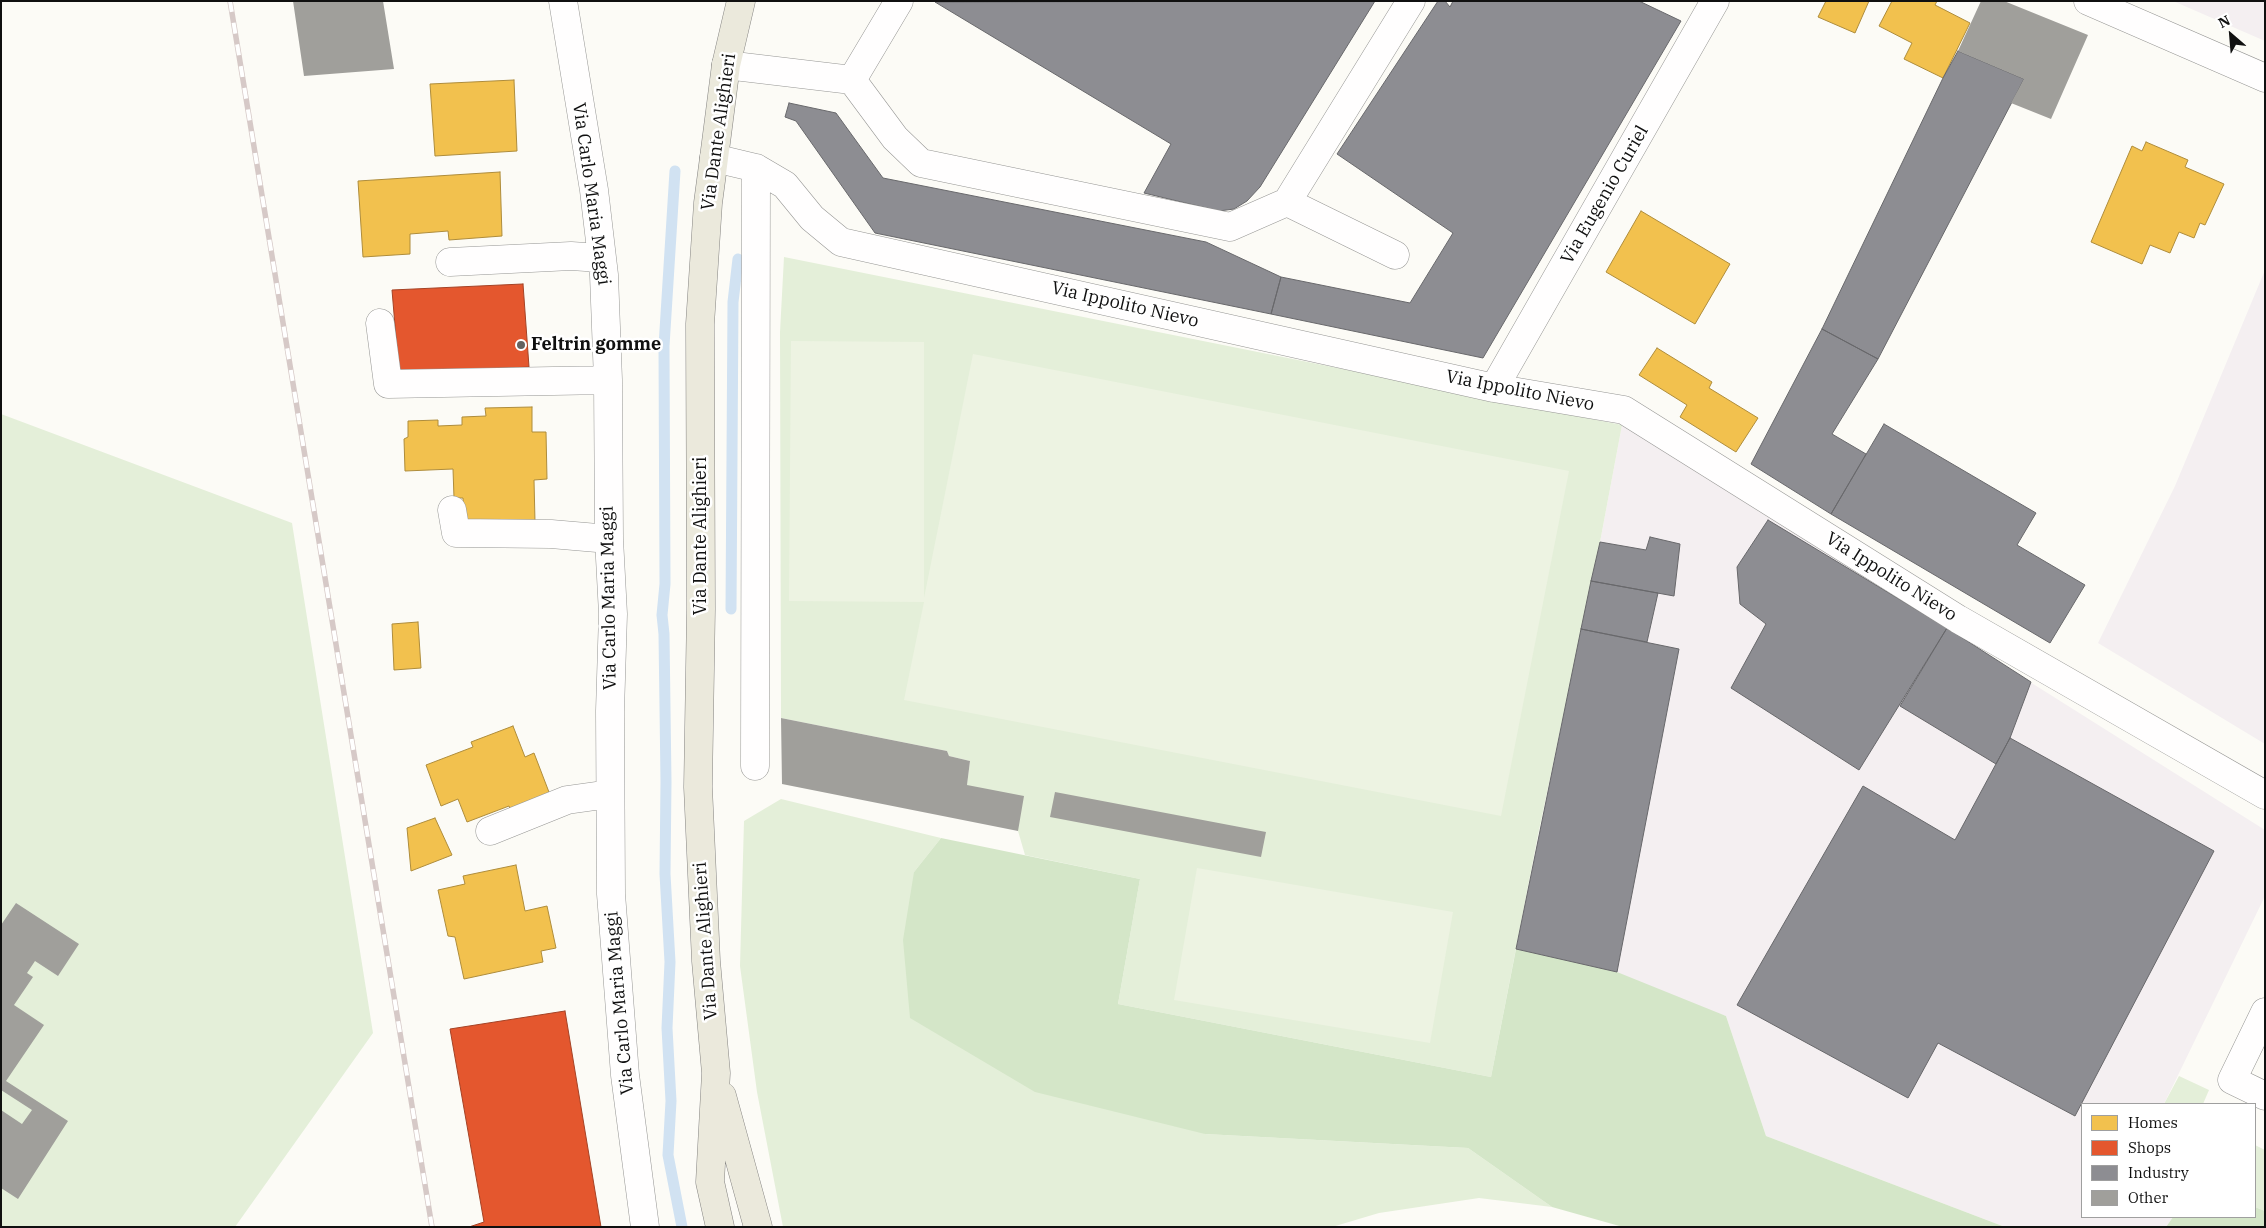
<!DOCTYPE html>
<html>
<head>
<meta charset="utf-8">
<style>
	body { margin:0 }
	#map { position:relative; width:2266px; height:1228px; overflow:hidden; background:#fcfbf6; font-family:"IBM Plex Serif",serif }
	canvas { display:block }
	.frame { position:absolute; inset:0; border:2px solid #101010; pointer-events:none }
	.legend { position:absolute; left:2081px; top:1103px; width:175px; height:115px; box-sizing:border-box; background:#fff; border:1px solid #9f9f9f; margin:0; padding:6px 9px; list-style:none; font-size:15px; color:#101010 }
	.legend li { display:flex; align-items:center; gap:10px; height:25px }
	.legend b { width:25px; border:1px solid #9f9f9f }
	.north { position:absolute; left:2206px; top:10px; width:50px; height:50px; -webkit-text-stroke:4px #fff; paint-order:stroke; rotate:333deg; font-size:14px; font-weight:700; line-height:20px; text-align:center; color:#101010 }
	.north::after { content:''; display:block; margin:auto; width:18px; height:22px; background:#101010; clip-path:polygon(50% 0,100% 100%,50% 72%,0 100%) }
</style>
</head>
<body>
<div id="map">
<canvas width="2266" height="1228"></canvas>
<div class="frame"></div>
<ul class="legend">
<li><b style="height:14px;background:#f2c14e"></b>Homes</li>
<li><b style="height:14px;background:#e4572e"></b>Shops</li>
<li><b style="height:14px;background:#8d8d92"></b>Industry</li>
<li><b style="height:14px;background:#a09f9b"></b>Other</li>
</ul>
<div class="north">N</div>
</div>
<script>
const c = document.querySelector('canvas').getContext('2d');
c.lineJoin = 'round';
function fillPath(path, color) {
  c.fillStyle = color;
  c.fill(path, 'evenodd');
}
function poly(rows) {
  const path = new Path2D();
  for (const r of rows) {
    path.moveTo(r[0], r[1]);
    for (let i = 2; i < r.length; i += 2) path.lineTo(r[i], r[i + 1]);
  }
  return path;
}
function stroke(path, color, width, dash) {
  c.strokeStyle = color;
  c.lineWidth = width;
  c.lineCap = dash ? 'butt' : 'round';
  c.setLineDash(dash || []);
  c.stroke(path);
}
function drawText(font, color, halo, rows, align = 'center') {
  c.font = font + ' "IBM Plex Serif",serif';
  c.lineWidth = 5;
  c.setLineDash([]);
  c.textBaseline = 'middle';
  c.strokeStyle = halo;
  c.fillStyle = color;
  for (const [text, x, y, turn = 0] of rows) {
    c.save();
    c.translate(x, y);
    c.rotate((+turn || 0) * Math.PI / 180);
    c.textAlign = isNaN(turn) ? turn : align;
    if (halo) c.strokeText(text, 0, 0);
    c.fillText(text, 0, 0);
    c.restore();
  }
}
fillPath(poly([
	[2173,1,2265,1,2265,41],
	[2265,270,2265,744,2098,643,2175,486],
	[1622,425,2265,830,2265,896,2164,1104,2082,1104,2082,1217,2173,1217,2166,1227,2005,1227,1766,1136,1726,1016,1516,949,1591,581,1600,542]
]), '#f4eff1');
fillPath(poly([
	[784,257,1622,425,1600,542,1538,835,1491,1077,1118,1004,1140,879,1025,855,1018,831,967,785,970,761,949,756,947,751,781,718,780,332],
	[1,414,292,523,373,1033,235,1227,1,1227],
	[781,799,941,838,914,872,1205,1134,1468,1148,1552,1207,1479,1198,1379,1213,1332,1227,783,1227,757,1092,740,966,744,821],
	[2179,1076,2209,1090,2203,1104,2164,1104],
	[2255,1145,2265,1150,2265,1211,2255,1207]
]), '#e4efd9');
fillPath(poly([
	[941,838,1140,879,1118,1004,1491,1077,1516,949,1617,972,1726,1016,1766,1136,2005,1227,1623,1227,1552,1207,1468,1148,1205,1134,1035,1092,910,1018,903,940,914,872],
	[2255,1207,2265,1211,2265,1227,2166,1227,2173,1217,2255,1217]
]), '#d4e6c8');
fillPath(poly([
	[791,341,924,342,924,598,973,354,1569,471,1501,816,904,700,924,602,789,601],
	[1197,868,1453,912,1430,1043,1174,1000]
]), '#edf3e2');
const homes = poly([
	[1826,1,1869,1,1855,33,1818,17,1826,1],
	[1892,1,1937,1,1935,5,1970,23,1943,78,1904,59,1912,43,1879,26,1892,1],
	[514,80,517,151,435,156,430,84,514,80],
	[2146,142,2188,160,2185,167,2224,184,2205,225,2200,223,2194,238,2179,232,2170,253,2150,245,2142,264,2091,242,2132,146,2142,151,2146,142],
	[500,172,502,236,449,240,448,231,410,234,410,254,363,257,358,181,500,172],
	[1641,211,1730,264,1695,324,1606,272,1641,211],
	[1657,348,1712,382,1709,388,1758,418,1736,452,1680,417,1687,405,1639,375,1657,348],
	[532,407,532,432,546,432,547,479,534,480,535,522,464,525,463,498,454,498,453,469,405,471,404,439,408,437,408,421,438,420,438,426,462,425,462,417,486,416,485,408,532,407],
	[418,622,421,668,394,670,392,624,418,622],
	[513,726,525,757,534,753,552,800,512,815,509,806,467,822,458,799,441,806,426,765,473,747,471,742,513,726],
	[435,818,452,855,411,871,407,828,435,818],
	[516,865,525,911,547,906,556,948,541,951,543,962,464,979,455,937,448,936,438,890,465,884,463,876,516,865]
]);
fillPath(homes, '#f2c14e');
stroke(homes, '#ae8c3b', 1);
const shops = poly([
	[523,284,529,367,399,373,392,290,523,284],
	[565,1011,601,1227,469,1227,484,1222,450,1029,565,1011]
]);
fillPath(shops, '#e4572e');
stroke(shops, '#a44225', 1);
const industry = poly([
	[1375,1,1260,187,1247,201,1234,209,1219,211,1144,193,1171,144,935,2,1375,1],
	[1438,1,1445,1,1450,7,1453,1,1639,1,1681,21,1483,358,1271,314,1281,277,1410,303,1453,233,1337,154,1438,1],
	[1958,51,2024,79,1878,359,1822,329,1943,78,1958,51],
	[789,103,836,113,883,178,1206,242,1281,277,1271,314,875,233,796,121,785,117,789,103],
	[1822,329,1878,359,1832,434,1866,454,1831,514,1751,464,1822,329],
	[1884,424,2036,513,2017,545,2085,585,2050,643,1831,514,1884,424],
	[1768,520,1947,628,1859,770,1731,688,1766,624,1740,604,1737,567,1768,520],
	[1650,537,1680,544,1674,596,1591,581,1600,542,1646,550,1650,537],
	[1591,581,1658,593,1647,642,1581,629,1591,581],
	[1947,628,2031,682,2010,738,1996,764,1900,706,1947,628],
	[1581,629,1679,649,1617,972,1516,949,1581,629],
	[2010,738,2214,851,2075,1116,1938,1043,1908,1098,1737,1005,1863,786,1955,840,2010,738]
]);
fillPath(industry, '#8d8d92');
stroke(industry, '#68686b', 1);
stroke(poly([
	[675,171,664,346,665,584,662,615,664,634,666,782,665,874,670,962,667,1028,671,1101,668,1155,682,1227],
	[731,609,733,302,738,259]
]), '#d1e2f2', 11);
fillPath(poly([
	[293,1,383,1,394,69,304,76],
	[1981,1,2004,1,2088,35,2051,119,2011,103,2024,79,1958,51],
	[781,718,947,751,949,756,970,761,967,785,1024,796,1018,831,782,784],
	[1055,792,1266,832,1261,857,1050,817],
	[16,903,79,944,58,976,35,961,27,973,33,977,14,1005,44,1025,6,1081,68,1121,18,1199,1,1188,1,1110,22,1124,32,1110,1,1090,1,925]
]), '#a09f9b');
const minor = poly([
	[563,1,594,190,604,275,608,380,609,539,613,614,610,711,611,894,625,1075,645,1227],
	[2088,1,2265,78],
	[726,65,852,80,899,1],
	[852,80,895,138,921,163,1230,227,1287,202,1411,1],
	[714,158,756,168,785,185,812,218,841,242,1494,388,1624,410,1958,619,2265,795],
	[1287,202,1395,255],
	[450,262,571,256,601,258],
	[380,323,388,384,608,380],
	[1494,388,1715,1],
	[452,510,456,533,551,534,609,539],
	[755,766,756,168],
	[490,831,567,800,610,794],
	[2265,1012,2232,1080,2265,1096]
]);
const major = poly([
	[722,1096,758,1227],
	[720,1227,710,1182,716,1073,706,961,698,787,701,609,700,324,708,203,714,158,726,65,741,1]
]);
stroke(minor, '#969694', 29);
stroke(major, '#848381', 29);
stroke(minor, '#fffefe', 28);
stroke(major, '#ebe9dc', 28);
const rail = poly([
	[230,1,432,1227]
]);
stroke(rail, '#d6c9c7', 5.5);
stroke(rail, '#fff', 4, [11]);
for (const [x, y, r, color] of [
	[521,345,5,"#636260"]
]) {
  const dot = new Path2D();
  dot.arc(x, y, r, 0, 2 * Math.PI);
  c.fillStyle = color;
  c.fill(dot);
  stroke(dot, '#fff', 2);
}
drawText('18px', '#101010', '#fff', [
	["Via Dante Alighieri",719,132,-82],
	["Via Carlo Maria Maggi",591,194,82],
	["Via Eugenio Curiel",1605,195,-60],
	["Via Ippolito Nievo",1125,305,13],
	["Via Ippolito Nievo",1520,391,11],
	["Via Dante Alighieri",701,536,-90],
	["Via Ippolito Nievo",1891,577,32],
	["Via Carlo Maria Maggi",609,598,-91],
	["Via Dante Alighieri",706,941,-94],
	["Via Carlo Maria Maggi",620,1003,-95]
]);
drawText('bold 18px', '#101010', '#fff', [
	["Feltrin gomme",531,345]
], 'left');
</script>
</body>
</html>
